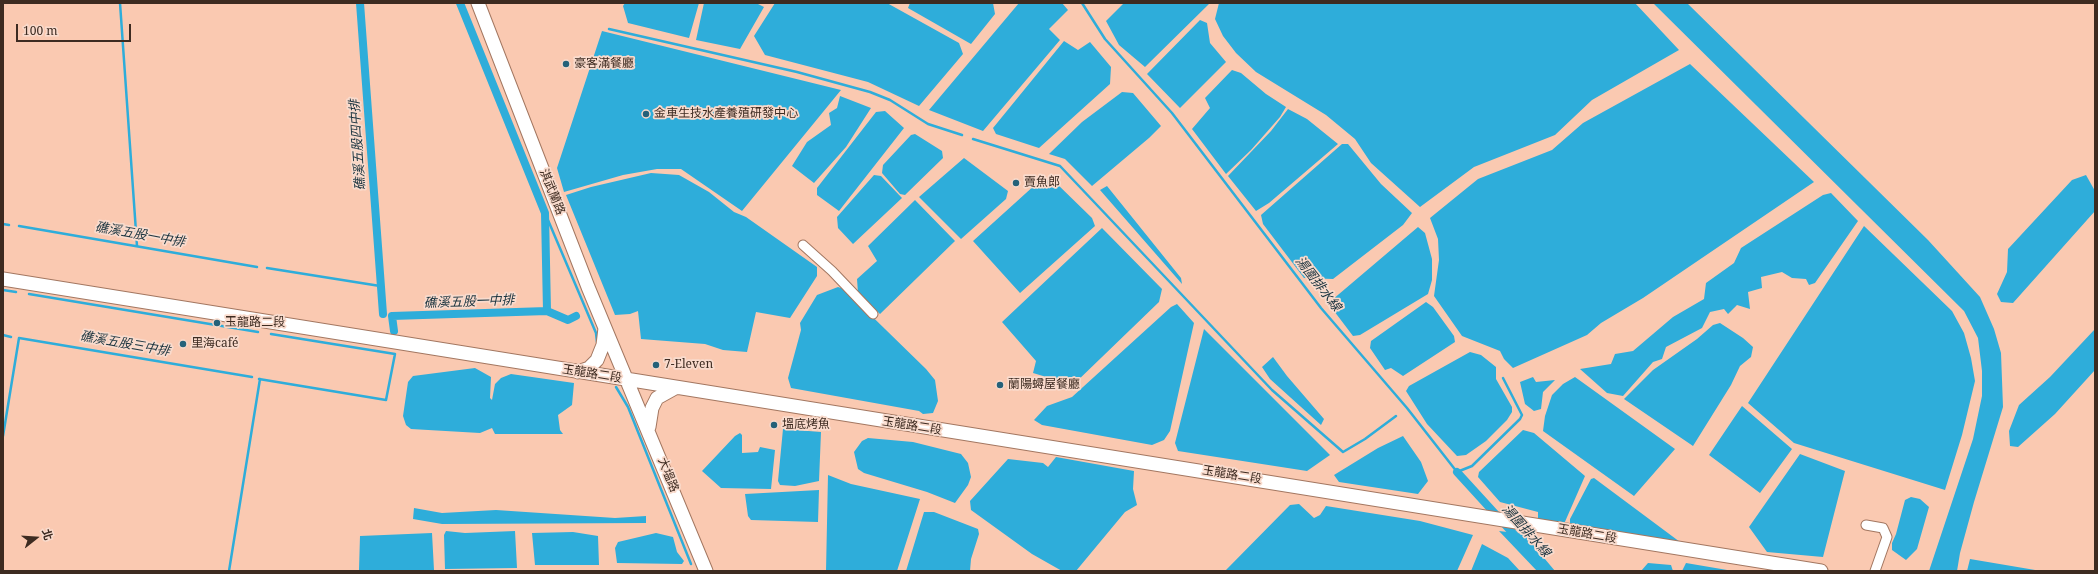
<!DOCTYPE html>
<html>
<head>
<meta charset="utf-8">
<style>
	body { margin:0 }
	#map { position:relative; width:2098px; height:574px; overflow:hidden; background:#fac9b1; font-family:"Noto Serif","Noto Sans TC",serif }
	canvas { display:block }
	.frame { position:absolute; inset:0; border:4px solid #3d2b21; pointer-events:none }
	.north { position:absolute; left:16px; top:518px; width:40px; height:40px; -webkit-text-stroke:3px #f9dbcd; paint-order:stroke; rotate:73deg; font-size:11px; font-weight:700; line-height:16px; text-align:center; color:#3d2b21 }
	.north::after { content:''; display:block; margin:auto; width:14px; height:18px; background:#3d2b21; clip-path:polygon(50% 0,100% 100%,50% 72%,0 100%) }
	.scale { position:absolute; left:16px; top:24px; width:115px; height:18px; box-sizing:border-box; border:2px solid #3d2b21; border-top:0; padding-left:5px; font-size:12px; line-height:14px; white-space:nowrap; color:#3d2b21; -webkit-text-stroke:3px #f9dbcd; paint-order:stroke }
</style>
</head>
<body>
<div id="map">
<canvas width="2098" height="574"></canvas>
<div class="frame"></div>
<div class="north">北</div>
<div class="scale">100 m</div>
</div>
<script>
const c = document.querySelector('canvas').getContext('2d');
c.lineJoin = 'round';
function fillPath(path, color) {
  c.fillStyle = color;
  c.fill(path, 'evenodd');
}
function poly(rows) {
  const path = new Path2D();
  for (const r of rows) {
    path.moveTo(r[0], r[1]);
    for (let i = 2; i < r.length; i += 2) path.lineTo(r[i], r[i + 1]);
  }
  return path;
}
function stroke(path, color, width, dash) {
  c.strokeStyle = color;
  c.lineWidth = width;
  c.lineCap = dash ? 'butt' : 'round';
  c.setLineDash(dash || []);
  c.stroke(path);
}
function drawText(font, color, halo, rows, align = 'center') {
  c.font = font + ' "Noto Serif","Noto Sans TC",serif';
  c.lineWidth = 3.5;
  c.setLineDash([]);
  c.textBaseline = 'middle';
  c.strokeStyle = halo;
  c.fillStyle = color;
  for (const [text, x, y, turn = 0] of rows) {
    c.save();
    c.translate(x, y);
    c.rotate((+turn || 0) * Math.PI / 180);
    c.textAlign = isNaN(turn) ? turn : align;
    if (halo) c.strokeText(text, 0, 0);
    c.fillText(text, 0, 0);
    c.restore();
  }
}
fillPath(poly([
	[625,3,699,3,689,38,628,23,623,6],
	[704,3,756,3,764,7,740,49,696,40],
	[775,3,887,3,959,43,963,54,919,106,868,82,765,55,754,36],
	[910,3,993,3,995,14,971,44,908,8],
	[1019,3,1062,3,1068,10,1049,29,1060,40,983,131,929,110],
	[1124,3,1210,3,1145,67,1119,45,1106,21],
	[1219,3,1635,3,1679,50,1592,100,1555,135,1474,167,1420,207,1371,163,1355,139,1326,115,1256,72,1236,53,1223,36,1215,19],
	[1653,3,1687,3,1928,240,1980,297,1994,329,2001,353,2003,407,1974,502,1960,553,1957,571,1929,571,1973,439,1982,396,1982,371,1978,338,1964,311],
	[1200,20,1207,23,1210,43,1226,62,1180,108,1147,74],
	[602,31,841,90,742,211,681,169,657,169,623,175,564,192,557,168],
	[1064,41,1078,50,1090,42,1111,67,1110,84,1039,148,996,134,993,128],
	[1690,64,1814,182,1643,298,1601,323,1587,335,1513,368,1504,359,1500,351,1462,336,1434,296,1439,260,1438,239,1430,218,1478,179,1552,150,1583,123],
	[1232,70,1241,73,1266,94,1286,107,1280,117,1251,150,1226,174,1192,129,1210,108,1205,98],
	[1122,92,1133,93,1161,126,1149,138,1092,186,1065,159,1049,154,1082,122],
	[840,96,871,108,846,147,814,183,792,166,807,142,831,125,829,113,837,108],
	[1288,109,1307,119,1338,144,1269,203,1256,211,1228,176,1271,131],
	[885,111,904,128,839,211,817,195,817,188,876,112],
	[915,134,942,151,943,158,905,195,900,194,882,173,883,165,911,135],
	[1342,144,1348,144,1381,184,1412,213,1403,225,1333,279,1304,278,1263,224,1261,215],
	[964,158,1008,191,1006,199,961,239,919,197],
	[651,173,679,175,709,192,734,212,746,217,817,267,817,276,790,318,756,312,747,352,723,350,705,344,641,339,638,311,630,314,615,315,566,195,591,187],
	[874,175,881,176,902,198,853,244,838,228,837,217],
	[2086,175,2095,191,2095,211,2013,303,2001,302,1997,294,2007,272,2008,249,2072,180],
	[1052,179,1092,218,1095,226,1020,293,973,241,1036,184],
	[1107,186,1181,278,1182,284,1100,190],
	[1831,193,1858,221,1815,283,1809,285,1806,279,1792,278,1782,272,1761,277,1762,288,1748,292,1750,309,1737,305,1728,314,1724,309,1710,312,1702,328,1666,347,1662,359,1653,362,1623,396,1607,393,1580,369,1611,364,1615,354,1633,351,1673,317,1704,299,1706,283,1734,263,1741,248,1823,195],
	[915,200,955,241,880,314,858,293,857,279,877,261,868,246],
	[1864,226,1952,311,1964,333,1971,358,1975,381,1962,435,1945,490,1794,443,1748,403],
	[1418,227,1425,233,1432,259,1432,280,1428,294,1360,335,1353,336,1331,307,1332,300],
	[1102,228,1162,289,1159,302,1073,385,1033,373,1036,361,1002,322],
	[838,287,844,289,926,369,935,380,938,401,933,413,923,414,919,411,791,388,788,378,801,330,800,323,817,295],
	[1426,302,1433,307,1454,336,1455,342,1403,376,1391,368,1385,370,1370,348,1371,341],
	[1177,304,1194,323,1170,431,1164,440,1152,445,1042,425,1034,420,1047,406,1072,397,1171,307],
	[1720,323,1743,338,1753,347,1751,357,1740,366,1731,385,1693,446,1624,399,1653,370,1697,339,1713,325],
	[1204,329,1330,455,1307,471,1178,451,1175,443],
	[2095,329,2095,370,2055,414,2018,447,2010,446,2009,431,2019,405,2050,377],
	[1470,352,1481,355,1496,367,1496,379,1512,407,1512,412,1507,420,1486,441,1466,455,1457,456,1427,424,1406,391,1409,386],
	[1273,357,1287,376,1324,419,1321,425,1270,379,1262,367],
	[475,368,491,377,490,398,492,400,495,384,501,378,511,374,574,383,572,405,558,415,560,430,563,434,495,434,492,428,480,433,411,429,406,425,403,416,408,382,413,376],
	[1533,377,1536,382,1555,380,1543,392,1541,409,1534,411,1525,404,1520,382],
	[1575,377,1675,449,1634,496,1543,431,1545,416,1552,395,1563,384],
	[1742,406,1792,449,1760,493,1709,455],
	[783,429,821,432,819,481,795,486,780,485,778,481],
	[1523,430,1534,433,1585,476,1564,524,1538,521,1538,512,1500,502,1478,477,1479,472],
	[740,433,742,435,742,453,758,452,760,447,775,450,771,489,721,488,702,471,735,436],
	[1403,436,1421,462,1428,481,1418,494,1339,482,1334,475,1378,448],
	[868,438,913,442,961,454,968,463,971,477,968,485,955,503,927,492,864,473,858,469,854,452,862,441],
	[1800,454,1845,471,1823,557,1767,552,1749,527],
	[1056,457,1134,471,1133,489,1137,505,1125,512,1076,571,1062,571,1032,554,971,510,970,501,1008,459,1043,463,1048,467],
	[828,475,851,484,920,499,897,571,826,571],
	[1594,478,1680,542,1570,526,1570,519,1591,479],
	[819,490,818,522,751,520,748,516,745,494],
	[1911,497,1920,499,1929,507,1917,549,1906,560,1892,550,1892,543,1896,534,1905,500],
	[1299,504,1314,518,1320,515,1326,506,1420,521,1473,535,1457,571,1225,571,1290,505],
	[414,508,442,513,496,510,615,518,646,516,646,523,442,524,413,519],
	[924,512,934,512,978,529,979,534,971,559,970,571,906,571],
	[446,531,465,533,515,531,517,568,445,569,444,535],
	[1499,531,1524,534,1555,571,1537,571],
	[573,532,598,536,599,565,535,565,532,533],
	[432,533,434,570,359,570,360,536],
	[656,533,673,537,677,552,684,561,682,564,617,563,615,548,618,542],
	[1482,544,1508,558,1520,571,1471,571],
	[1970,559,2041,571,1967,571],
	[1648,563,1671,565,1673,571,1641,571],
	[1686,563,1733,571,1682,571]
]), '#2eadda');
stroke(poly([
	[120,3,137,246],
	[1082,3,1105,39,1172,113,1321,308,1407,408,1457,472,1472,466,1520,419,1522,415,1503,378],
	[609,29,797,72,870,92,890,100,928,124,962,135],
	[973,139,1060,166,1272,390,1343,452,1365,439,1396,416],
	[545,213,596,333,597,342],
	[3,224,9,225],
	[19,226,257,267],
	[267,268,380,286],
	[3,290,16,292],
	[29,294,258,332],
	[3,335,11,337],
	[19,338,252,377],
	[259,379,386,400,395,354,271,334],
	[616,387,628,407,691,564],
	[3,436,19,338],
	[229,571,260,379]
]), '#2eadda', 2.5);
stroke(poly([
	[360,3,383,314],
	[460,3,545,213,547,311],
	[392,316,547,311,568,320,576,316],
	[392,316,394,331],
	[1457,472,1520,541]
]), '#2eadda', 8);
const street = poly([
	[803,245,832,271,873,314],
	[1866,525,1883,528,1887,537,1875,571]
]);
const secondary = poly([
	[478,3,588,287,706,571],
	[3,279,1821,571],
	[578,372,589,368,597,360,603,345,605,328],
	[649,427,652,408,657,398,675,388]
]);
stroke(street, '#a37761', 11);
stroke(secondary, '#a37761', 15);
stroke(street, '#fff', 9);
stroke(secondary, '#fff', 13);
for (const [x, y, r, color] of [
	[566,64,4,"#256179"],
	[646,114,4,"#256179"],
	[1016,183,4,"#256179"],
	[217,323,4,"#256179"],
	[183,344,4,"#256179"],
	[656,365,4,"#256179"],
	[1000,385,4,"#256179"],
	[774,425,4,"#256179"]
]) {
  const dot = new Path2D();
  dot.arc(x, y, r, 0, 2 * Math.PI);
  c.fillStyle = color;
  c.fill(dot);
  stroke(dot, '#f9dbcd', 1.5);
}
drawText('12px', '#3d2b21', '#f9dbcd', [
	["豪客滿餐廳",574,64],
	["金車生技水產養殖研發中心",654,114],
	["賣魚郎",1024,183],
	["玉龍路二段",225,323],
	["里海café",191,344],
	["7-Eleven",664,365],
	["蘭陽蟳屋餐廳",1008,385],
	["塭底烤魚",782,425]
], 'left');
drawText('12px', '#3d2b21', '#f9dbcd', [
	["淇武蘭路",552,192,68],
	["玉龍路二段",592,374,9],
	["玉龍路二段",912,426,9],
	["大塭路",668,475,68],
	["玉龍路二段",1232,475,9],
	["玉龍路二段",1587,534,10]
]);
drawText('italic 13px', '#1b343f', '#f9dbcd', [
	["礁溪五股四中排",358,145,-94],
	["礁溪五股一中排",140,235,10],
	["湯圍排水線",1318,284,52],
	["礁溪五股一中排",469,302,-2],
	["礁溪五股三中排",125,344,10],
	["湯圍排水線",1526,531,48]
]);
</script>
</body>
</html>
